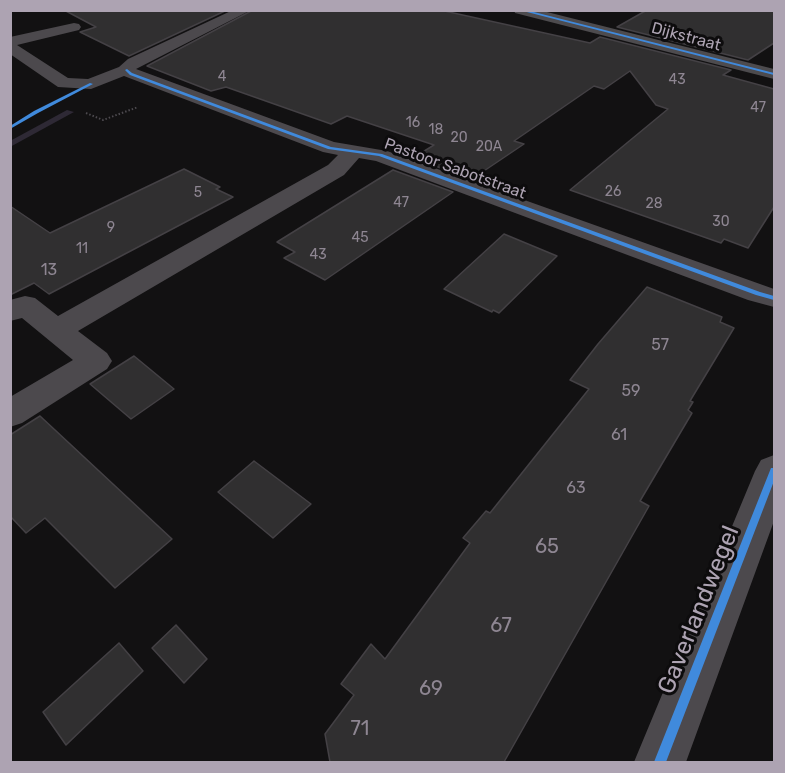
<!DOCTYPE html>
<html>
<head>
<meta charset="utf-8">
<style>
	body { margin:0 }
	#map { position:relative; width:785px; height:773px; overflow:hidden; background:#121112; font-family:Rubik,sans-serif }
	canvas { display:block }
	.frame { position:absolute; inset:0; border:12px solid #ada3b2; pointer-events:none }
</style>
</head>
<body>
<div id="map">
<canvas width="785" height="773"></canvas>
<div class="frame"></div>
</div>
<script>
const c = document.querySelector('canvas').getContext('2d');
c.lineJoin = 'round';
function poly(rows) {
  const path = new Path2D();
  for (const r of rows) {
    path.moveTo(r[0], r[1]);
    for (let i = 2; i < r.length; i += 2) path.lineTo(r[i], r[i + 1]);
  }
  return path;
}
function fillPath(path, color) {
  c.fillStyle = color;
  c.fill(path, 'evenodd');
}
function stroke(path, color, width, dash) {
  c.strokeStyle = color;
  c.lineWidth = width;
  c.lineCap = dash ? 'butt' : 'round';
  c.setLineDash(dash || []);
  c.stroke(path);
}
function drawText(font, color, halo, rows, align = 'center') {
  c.font = font + ' Rubik,sans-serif';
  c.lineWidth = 6;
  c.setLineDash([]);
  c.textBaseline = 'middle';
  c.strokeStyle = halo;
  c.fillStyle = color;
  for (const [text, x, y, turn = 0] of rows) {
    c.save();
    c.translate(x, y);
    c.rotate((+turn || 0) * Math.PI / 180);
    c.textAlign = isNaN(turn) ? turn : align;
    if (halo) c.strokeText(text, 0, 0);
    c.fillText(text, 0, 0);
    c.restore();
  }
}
fillPath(poly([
	[67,110,74,112,10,147,10,141,67,110]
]), '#2e2935');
const building = poly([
	[64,10,227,10,129,56,80,32,96,27,64,10],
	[253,10,440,10,590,43,600,37,731,70,723,75,774,89,774,207,748,248,724,239,721,243,570,190,668,109,656,105,630,71,604,89,594,86,514,141,524,144,472,179,413,158,434,145,347,116,331,124,226,87,211,91,147,66,253,10],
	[647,10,774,10,774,43,748,60,617,27,647,10],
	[184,169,220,187,216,189,233,197,49,294,34,283,10,295,10,206,50,233,184,169],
	[393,170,453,192,325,280,284,258,295,252,277,242,393,170],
	[504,234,557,256,499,313,493,310,492,312,444,289,504,234],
	[647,287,722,317,720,322,734,328,690,401,693,402,688,410,692,413,640,501,649,506,504,762,330,762,325,734,354,695,341,684,371,644,385,659,470,543,463,538,486,511,490,513,589,389,570,380,598,344,647,287],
	[134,356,174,389,131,419,90,384,134,356],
	[40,416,172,539,115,588,45,518,26,533,10,516,10,435,40,416],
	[254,461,311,504,273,538,218,492,254,461],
	[176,625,207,659,184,683,152,648,176,625],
	[119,643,143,671,66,745,43,712,119,643]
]);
fillPath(building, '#302f30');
stroke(building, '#444145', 1.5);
stroke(poly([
	[86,113,103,120,138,107]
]), '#4d4a4f', 2, [1.5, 2]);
fillPath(poly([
	[233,10,251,10,136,69,334,142,387,151,774,289,774,307,748,300,376,161,359,158,344,175,78,331,107,353,112,361,107,369,22,423,10,427,10,397,73,360,22,318,10,321,10,300,25,296,35,298,58,316,328,165,338,155,323,152,124,76,91,89,58,87,10,54,10,37,74,23,79,24,81,27,79,30,17,45,68,78,88,79,119,67,128,59,233,10],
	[774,455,774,521,686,762,634,762,755,471,761,460,774,455]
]), '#4c494d');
fillPath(poly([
	[514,10,539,10,774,69,774,79,515,13,514,10]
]), '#4d4b4e');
fillPath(poly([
	[526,10,774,73,774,75,519,10,526,10],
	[127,69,132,73,331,147,382,154,760,292,774,296,774,300,756,295,379,156,328,149,130,75,125,70,127,69],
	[90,83,93,84,38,113,10,129,10,126,34,111,90,83],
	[771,468,774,468,774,481,666,762,654,762,771,468]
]), '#408adc');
drawText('14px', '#8e8692', null, [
	["4",222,77],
	["43",677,80],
	["47",758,108],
	["16",413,123],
	["18",436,130],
	["20",459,138],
	["20A",489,147],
	["26",613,192],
	["5",198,193],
	["47",401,203],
	["28",654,204],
	["30",721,222],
	["9",111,228],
	["45",360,238],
	["11",82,249],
	["43",318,255]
]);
drawText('16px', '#ada3b2', '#0d0c0d', [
	["Dijkstraat",686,37,15],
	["Pastoor Sabotstraat",455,169,20]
]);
drawText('16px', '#8e8692', null, [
	["13",49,270],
	["57",660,345],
	["59",631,391],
	["61",619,435],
	["63",576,488]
]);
drawText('20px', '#8e8692', null, [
	["65",547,547],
	["67",501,626],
	["69",431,689],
	["71",360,729]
]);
drawText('24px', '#ada3b2', '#0d0c0d', [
	["Gaverlandwegel",699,610,-68]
]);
</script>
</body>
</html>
